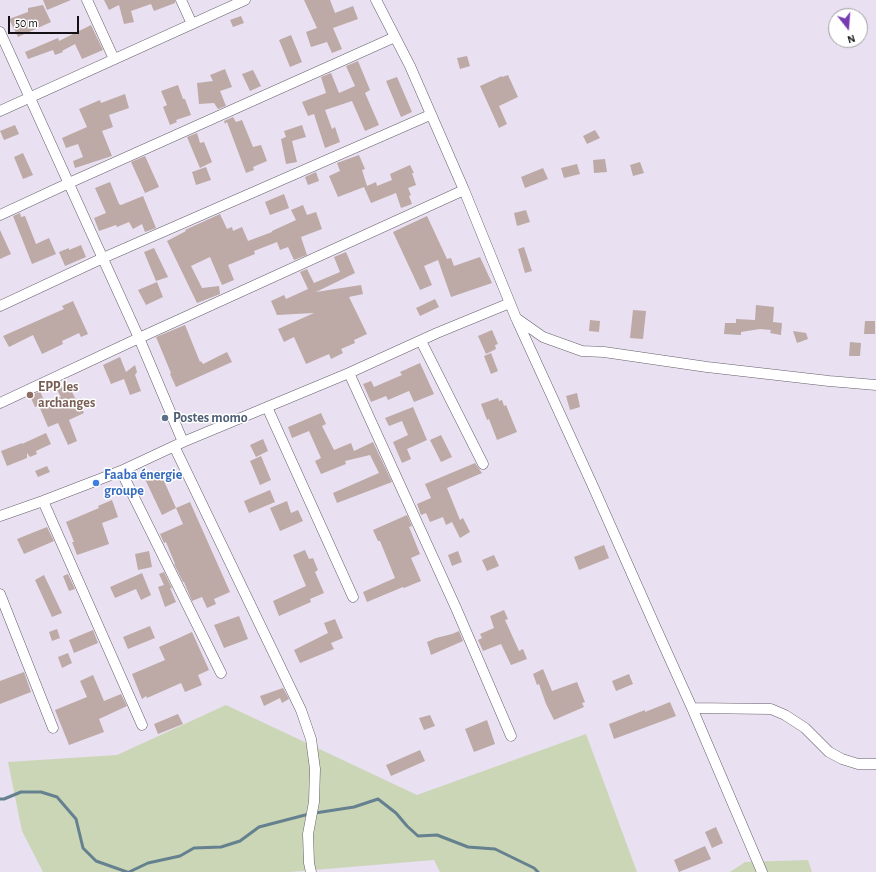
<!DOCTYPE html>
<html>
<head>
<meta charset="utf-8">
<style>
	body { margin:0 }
	#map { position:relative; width:876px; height:872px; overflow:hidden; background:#e9e1f1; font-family:"Alegreya Sans",sans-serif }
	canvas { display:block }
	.north { position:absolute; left:828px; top:8px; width:40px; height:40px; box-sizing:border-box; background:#fff; border:1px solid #a1a0a2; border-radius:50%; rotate:163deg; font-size:11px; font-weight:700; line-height:16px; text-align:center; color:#141116 }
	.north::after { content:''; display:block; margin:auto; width:14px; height:18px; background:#783aaf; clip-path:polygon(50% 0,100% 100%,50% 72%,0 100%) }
	.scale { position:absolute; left:8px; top:16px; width:71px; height:18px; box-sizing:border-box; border:2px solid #141116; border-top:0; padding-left:5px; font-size:12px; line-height:14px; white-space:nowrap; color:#141116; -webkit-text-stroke:3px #fff; paint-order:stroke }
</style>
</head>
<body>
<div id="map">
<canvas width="876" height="872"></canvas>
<div class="north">N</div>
<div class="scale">50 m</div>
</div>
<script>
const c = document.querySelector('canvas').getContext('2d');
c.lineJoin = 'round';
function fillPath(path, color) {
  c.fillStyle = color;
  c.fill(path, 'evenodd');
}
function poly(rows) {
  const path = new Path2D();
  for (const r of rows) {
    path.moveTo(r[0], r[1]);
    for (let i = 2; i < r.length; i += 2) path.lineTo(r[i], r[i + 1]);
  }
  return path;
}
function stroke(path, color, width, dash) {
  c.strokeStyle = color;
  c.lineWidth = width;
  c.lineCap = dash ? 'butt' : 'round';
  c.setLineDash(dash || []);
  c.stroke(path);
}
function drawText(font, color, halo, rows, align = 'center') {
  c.font = font + ' "Alegreya Sans",sans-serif';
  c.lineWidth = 3;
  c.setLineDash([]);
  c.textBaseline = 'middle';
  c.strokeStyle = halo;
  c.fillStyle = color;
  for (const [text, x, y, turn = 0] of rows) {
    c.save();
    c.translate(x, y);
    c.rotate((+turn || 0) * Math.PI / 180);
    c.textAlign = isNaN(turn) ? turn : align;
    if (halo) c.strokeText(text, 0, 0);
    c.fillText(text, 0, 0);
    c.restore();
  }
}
fillPath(poly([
	[226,705,417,795,586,734,637,872,440,872,434,860,290,872,43,872,22,831,8,762,117,755],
	[808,860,812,872,730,872,745,862]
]), '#cad6b6');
stroke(poly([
	[0,799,4,799,21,792,41,792,57,797,76,819,83,848,96,861,127,872],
	[315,813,354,807,378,799,396,813,407,826,418,836,437,835,468,847,495,849,534,868,538,872],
	[129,872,148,863,180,856,194,848,221,847,240,841,259,827,309,814]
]), '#65818f', 3);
fillPath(poly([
	[43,0,71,0,47,10],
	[104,0,175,0,175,3,154,11,151,4,131,11,134,22,124,24,119,5,109,10],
	[304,0,330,0,335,13,353,6,358,19,333,28,342,49,332,53,327,42,311,47,306,32,317,28],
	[43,5,51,22,18,37,9,19,28,12,28,8],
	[241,16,244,23,233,27,230,20],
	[91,25,103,50,82,59,75,44,62,51,63,52,55,55,53,50,28,59,25,52,58,38,59,41],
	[291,35,302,62,290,67,279,40],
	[467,56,470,66,460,69,457,58],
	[358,61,370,90,365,93,379,125,365,131,352,101,325,110,332,129,335,127,340,142,325,148,314,114,308,116,302,102,326,93,321,77,331,73,339,93,355,86,346,66],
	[225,69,232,87,220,91,226,106,218,109,214,103,199,104,197,83,213,81,210,75],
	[253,70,261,86,250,91,242,74],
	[508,75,518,97,499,106,507,124,499,128,480,86,502,76,502,77],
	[397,77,412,112,401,117,386,81],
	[178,85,183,99,185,99,191,115,176,120,177,122,170,125,163,107,167,105,161,91],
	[125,94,129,108,109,115,113,127,102,131,112,156,75,168,73,161,83,157,78,144,66,148,62,138,87,127,79,109,100,100,101,103],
	[233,117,236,122,242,120,253,147,261,145,267,161,253,167,254,170,246,173,227,122,225,124,224,121],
	[15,125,19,134,4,140,0,131],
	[302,125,306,137,292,141,297,162,286,164,281,139,286,137,284,131],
	[595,130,600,138,587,144,583,136],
	[197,133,200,143,204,142,212,162,200,168,187,137],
	[23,153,33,175,23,179,14,157],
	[359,155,365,169,362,170,367,186,376,182,377,186,392,180,390,174,410,165,414,173,412,173,416,185,408,188,411,195,409,196,412,204,401,208,396,193,371,203,364,187,338,197,329,176,340,171,337,163],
	[145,156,159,187,145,193,131,162],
	[605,159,607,172,594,173,593,160],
	[640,162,644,173,633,176,630,165],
	[577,164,580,174,564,178,561,168],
	[206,167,211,180,196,185,192,172],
	[543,168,548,179,525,188,521,177],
	[316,172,319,181,308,185,305,177],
	[110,182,119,204,121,205,143,196,156,228,145,232,142,224,133,229,129,222,117,227,116,225,99,231,94,218,106,213,95,188],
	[284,194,289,208,270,215,265,202],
	[303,205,307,215,316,212,322,229,301,237,307,255,294,260,288,247,280,250,277,242,254,251,255,254,228,265,234,280,222,285,210,257,191,266,202,288,219,286,220,294,197,303,167,241,186,231,185,230,220,214,227,229,232,227,233,231,242,227,248,241,272,232,272,231,296,220,291,210],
	[526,210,530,222,517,226,514,213],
	[20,213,21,217,25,216,36,244,49,238,56,254,32,264,13,216],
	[427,216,447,259,451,258,454,266,480,257,492,283,451,297,438,260,424,266,432,285,420,290,393,232],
	[0,230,11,254,0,259],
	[81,245,86,257,65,266,59,252,69,248,69,250],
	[524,247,532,271,525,273,518,249],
	[154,248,168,277,156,281,144,252],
	[346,252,355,273,316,292,361,285,363,294,349,297,367,334,354,340,355,343,341,349,343,353,331,359,329,354,306,364,294,337,284,342,278,329,314,313,277,315,271,301,284,295,286,299,308,289,300,272,307,269,314,283,340,272,334,257],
	[157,282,163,297,146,305,138,290],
	[435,299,439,307,420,316,416,308],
	[73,301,88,334,81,337,79,333,62,341,63,344,42,354,33,335,9,347,3,336,64,309,62,306],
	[756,305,774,307,773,322,782,323,781,335,770,333,771,330,760,329,741,332,741,335,724,334,725,323,736,323,736,319,755,320],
	[633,310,646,311,643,339,630,338],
	[590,320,600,321,599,332,589,331],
	[865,321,875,321,875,334,864,334],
	[185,325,200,362,201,361,203,364,227,352,232,362,176,387,170,374,171,373,156,337],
	[492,330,498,344,495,345,496,349,486,354,478,336],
	[793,331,806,333,808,339,797,343],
	[850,342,861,343,860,356,849,356],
	[491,353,498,371,491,374,484,356],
	[120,357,126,372,135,365,137,372,135,375,141,391,130,395,124,379,111,384,103,365],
	[420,363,434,394,414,402,409,391,388,400,386,396,371,402,363,384,371,381,374,387,402,375,400,372],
	[68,384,76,400,81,398,85,407,82,409,84,413,69,420,77,441,68,445,58,423,48,427,39,406,61,397,57,390],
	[40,391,45,403,35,407,30,396],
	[577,393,580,407,570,410,566,396],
	[498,398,499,401,502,400,504,406,506,405,517,432,497,440,489,419,487,420,481,404],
	[413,407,427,440,407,449,411,459,402,463,393,442,408,435,402,421,389,426,385,418],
	[321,413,326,424,322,426,334,450,351,443,354,451,373,442,392,482,337,503,333,493,379,473,370,455,345,461,346,464,321,474,315,461,321,458,309,431,292,438,288,427],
	[46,433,51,444,36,451,37,454,30,457,27,453,27,458,7,466,1,451,22,443,22,444],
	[441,435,452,457,441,462,430,440],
	[263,439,268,451,256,457,250,445],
	[261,456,271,480,260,485,250,461],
	[475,463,482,473,447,488,460,520,463,518,470,532,460,538,452,522,446,525,443,517,430,522,426,513,421,515,417,504,431,498,425,484],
	[47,466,50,472,38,477,35,471],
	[159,470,176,508,162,515,144,477],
	[270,490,275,502,249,513,244,501],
	[112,500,118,517,102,523,109,544,77,555,72,542,74,542,66,522,99,508,98,506],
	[287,501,291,513,298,510,303,521,280,531,270,508],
	[190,502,230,592,214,599,216,604,207,608,202,597,192,601,184,582,183,582,174,564,175,564,166,542,164,543,160,534,183,524,176,508],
	[407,515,412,526,409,527,420,554,411,558,421,581,404,588,403,587,367,602,363,592,395,578,380,541,378,541,373,530],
	[47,527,54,541,24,554,17,539],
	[604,545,609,558,579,570,574,557],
	[305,550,309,559,313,558,318,570,315,572,324,593,310,599,311,602,279,616,273,601,306,586,293,555],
	[149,551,152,567,138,570,135,554],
	[458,551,462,562,452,566,448,555],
	[494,555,499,566,487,571,482,560],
	[164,572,172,588,170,588,176,602,165,607,158,587,164,585,159,574],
	[142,573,151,595,141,600,136,589,115,598,110,587],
	[68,574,75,589,69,591,63,576],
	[44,575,62,613,52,617,35,580],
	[504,610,508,619,505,620,519,651,523,649,527,659,511,665,501,644,483,651,478,640,482,638,480,634,494,628,490,616],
	[239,616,248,639,224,648,214,625],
	[335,619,343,638,331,643,334,649,300,663,294,650,328,633,324,623],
	[150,626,155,638,128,649,123,637],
	[57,629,60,638,52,641,49,632],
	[93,630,98,643,74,653,69,640],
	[459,631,463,641,431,655,427,642,436,638,452,634],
	[192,632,209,670,198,675,202,685,185,692,181,683,147,698,146,696,142,699,132,674,165,660,159,647],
	[68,653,72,663,62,668,58,657],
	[543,669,552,691,577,682,585,702,582,703,584,707,554,720,546,704,539,684,537,685,533,674],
	[24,672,31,692,0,704,0,681],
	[629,674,633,684,616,691,612,681],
	[93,675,104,701,121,694,127,706,99,719,104,732,69,745,55,710,87,697,80,681],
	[283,688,289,699,282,703,280,698,264,706,260,696],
	[670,702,676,716,614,739,609,724,645,710,645,712],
	[178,714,183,724,158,734,154,724],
	[430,715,435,726,424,730,419,718],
	[487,720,495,744,474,752,465,729],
	[420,750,425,761,391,776,386,765],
	[716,827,723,843,712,848,705,832],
	[705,846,711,859,679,872,674,860]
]), '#bda9a6');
const minor = poly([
	[87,0,114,59],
	[181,0,192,24],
	[376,0,410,66,464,190,516,318,592,484,655,626,692,708,762,872],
	[0,32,139,338,183,442],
	[0,111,245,0],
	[0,215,69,183,395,37],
	[0,306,103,258,430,115],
	[516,318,543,337,582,351,604,352,707,367,829,381,876,385],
	[421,341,483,464],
	[349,373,456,608,511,736],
	[0,403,139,338,464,190],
	[267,407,353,597],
	[174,446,301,710,311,739,315,769,314,802,308,834,309,863,311,872],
	[121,471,221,673],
	[43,501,142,725],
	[0,516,43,501,121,471,183,442,349,373,437,333,510,303],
	[0,594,53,728],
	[692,708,771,709,785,715,805,728,829,752,842,759,858,764,876,764]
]);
stroke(minor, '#655e6b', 11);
stroke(minor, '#fff', 10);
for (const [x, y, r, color] of [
	[30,395,4,"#8d6e63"],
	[165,418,4,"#5c6f8a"],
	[96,483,4,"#3f7fe0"]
]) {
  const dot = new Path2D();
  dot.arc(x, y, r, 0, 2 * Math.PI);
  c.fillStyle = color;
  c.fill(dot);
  stroke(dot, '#fff', 1.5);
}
drawText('bold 14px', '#785e54', '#fff', [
	["EPP les",38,387],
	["archanges",38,403]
], 'left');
drawText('bold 14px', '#4e5e75', '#fff', [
	["Postes momo",173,418]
], 'left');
drawText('bold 14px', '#366cbe', '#fff', [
	["Faaba énergie",104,475],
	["groupe",104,491]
], 'left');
</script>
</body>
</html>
